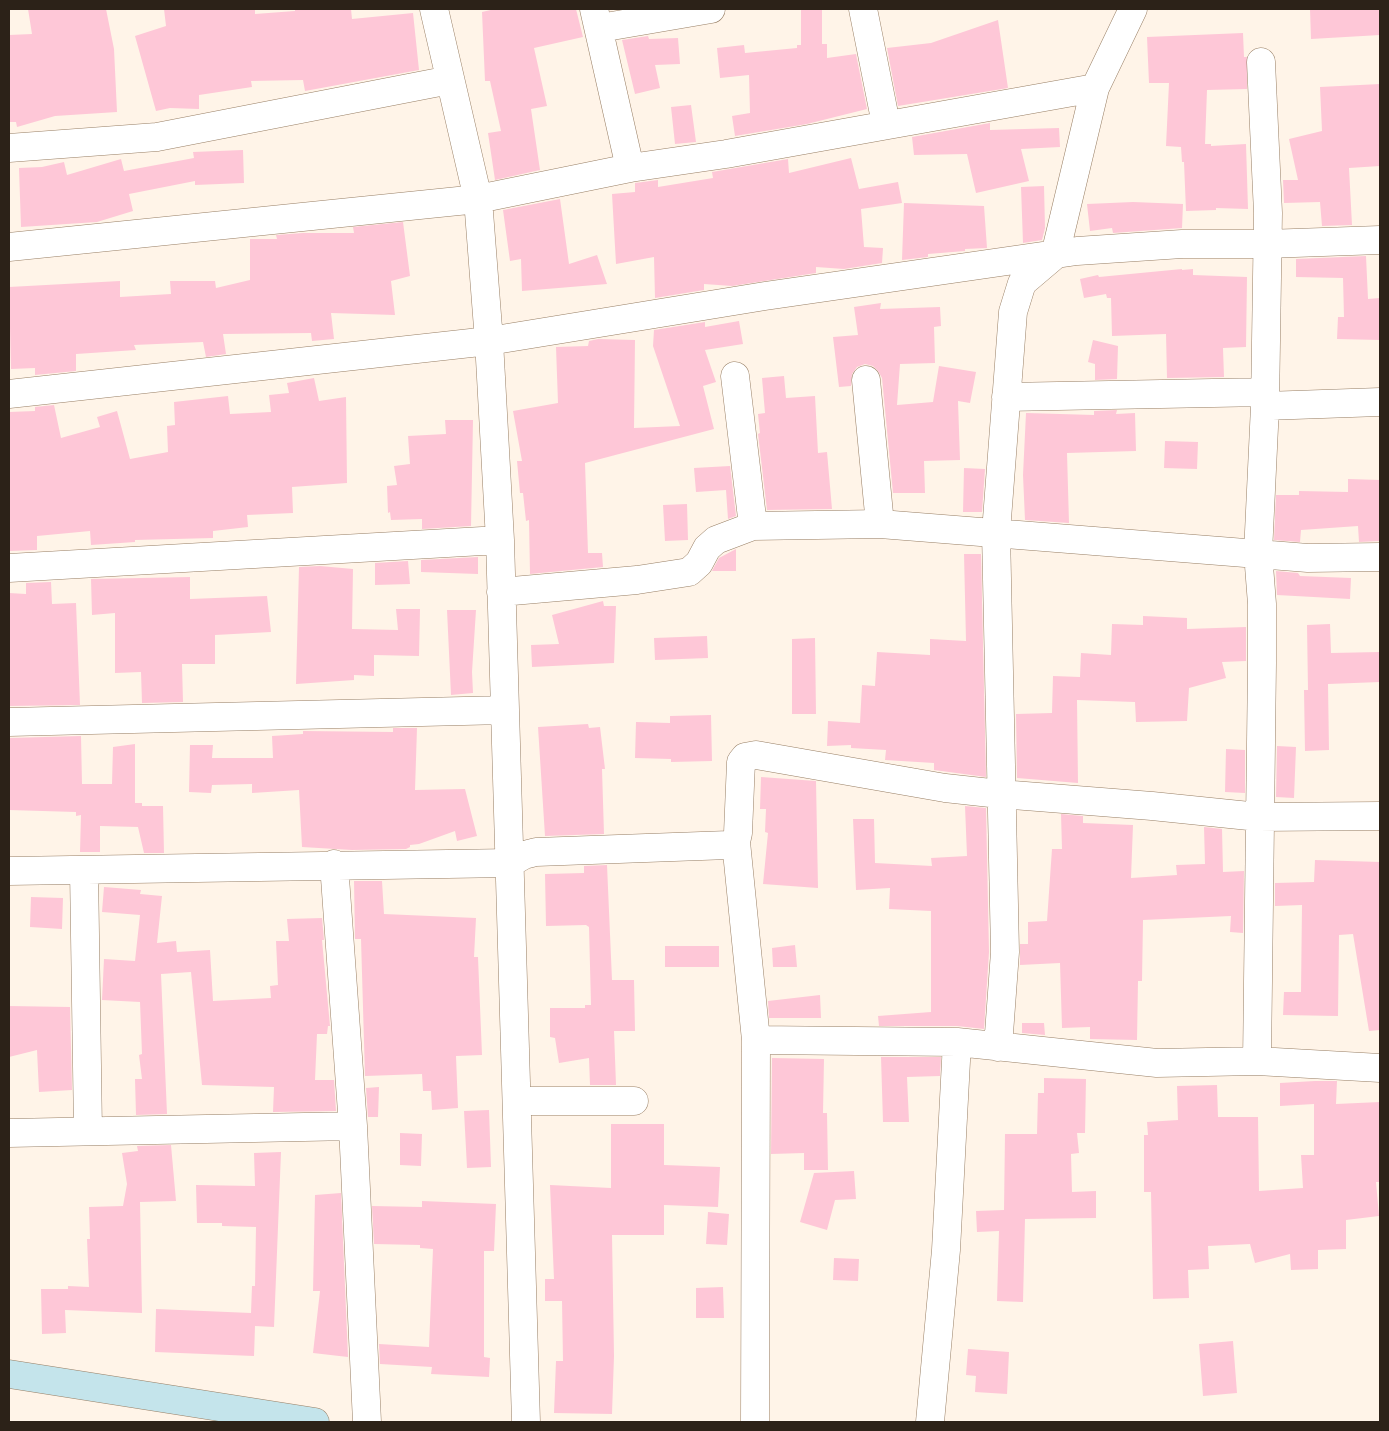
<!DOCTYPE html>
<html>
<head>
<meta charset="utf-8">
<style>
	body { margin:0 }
	#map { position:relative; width:1389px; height:1431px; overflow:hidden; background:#fff4e8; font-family:Rubik,sans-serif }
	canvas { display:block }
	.frame { position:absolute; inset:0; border:10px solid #2c2218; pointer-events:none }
</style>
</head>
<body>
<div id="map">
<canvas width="1389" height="1431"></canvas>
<div class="frame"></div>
</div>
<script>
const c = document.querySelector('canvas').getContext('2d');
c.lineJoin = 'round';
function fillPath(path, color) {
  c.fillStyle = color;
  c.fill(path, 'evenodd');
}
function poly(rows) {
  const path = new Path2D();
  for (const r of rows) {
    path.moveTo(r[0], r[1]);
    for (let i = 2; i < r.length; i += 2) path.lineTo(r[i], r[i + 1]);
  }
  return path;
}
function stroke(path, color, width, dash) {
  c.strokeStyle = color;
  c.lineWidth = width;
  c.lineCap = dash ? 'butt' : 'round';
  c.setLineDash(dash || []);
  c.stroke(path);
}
fillPath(poly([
	[28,9,106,9,114,49,117,112,55,116,17,127,16,122,9,122,9,35,32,34],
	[164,9,255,9,255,14,295,11,295,9,351,9,352,19,413,13,419,70,305,91,303,80,251,81,252,87,199,95,199,109,170,108,156,111,135,36,166,26],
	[495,9,576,9,583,37,534,48,547,106,531,109,540,170,495,180,488,133,501,131,490,81,485,81,482,12],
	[801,9,822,9,822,44,827,44,827,58,856,54,867,109,807,124,735,136,732,116,750,113,749,75,720,78,717,48,744,45,745,53,797,48,797,45,801,45],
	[1310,9,1380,9,1380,35,1311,39],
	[998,20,1008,88,898,106,887,48,931,43],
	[1243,33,1244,57,1247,57,1247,89,1207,90,1205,144,1211,144,1211,146,1246,144,1248,209,1216,208,1216,210,1186,211,1184,162,1182,162,1181,147,1166,146,1169,83,1149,83,1147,37],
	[648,36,649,39,678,38,680,64,655,65,660,88,635,94,622,40],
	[1380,84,1380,166,1349,168,1352,225,1322,226,1320,202,1284,203,1283,180,1298,180,1289,139,1322,131,1320,87],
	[691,105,696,142,675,144,671,107],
	[990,123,990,130,1059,128,1060,147,1021,149,1029,181,976,193,967,154,914,155,912,137],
	[243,150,244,183,195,185,195,181,129,194,133,211,97,222,21,227,19,168,42,167,64,162,67,175,121,159,124,171,194,158,193,152],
	[851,158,859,189,898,182,902,203,861,209,864,247,883,248,882,263,844,269,816,267,816,273,732,286,704,284,704,290,655,298,654,257,616,264,612,194,635,192,635,183,658,180,658,187,713,178,712,172,788,159,789,173],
	[1044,186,1045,228,1042,240,1023,243,1021,187],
	[560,199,569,264,597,255,607,284,522,291,521,259,510,261,503,210],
	[1133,202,1183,204,1182,228,1113,233,1112,228,1090,231,1087,204],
	[904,203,984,206,987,248,965,249,965,251,928,254,928,257,902,260],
	[403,222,410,276,391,281,395,315,331,313,334,339,312,341,311,333,223,334,226,354,206,357,203,342,134,345,136,350,76,354,76,371,35,375,35,368,11,369,9,287,120,281,120,297,171,294,170,281,215,281,216,288,250,280,250,239,277,239,276,235,303,233,354,233,353,227],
	[1366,256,1368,299,1380,298,1380,340,1337,339,1338,317,1344,317,1343,278,1296,277,1296,259],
	[1182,269,1182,270,1193,269,1193,275,1247,277,1246,347,1223,348,1224,377,1167,378,1166,334,1112,336,1111,298,1107,298,1106,294,1084,298,1080,279,1098,275,1099,277],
	[881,303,880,309,940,307,941,326,934,327,935,363,900,364,897,405,933,402,939,366,976,372,970,403,958,401,960,460,924,461,925,493,893,493,882,378,878,371,873,366,865,364,857,367,852,374,851,386,839,387,833,337,858,335,854,307],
	[739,321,743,344,705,350,716,382,703,386,714,429,585,463,588,553,602,553,603,567,530,574,529,520,526,521,523,493,520,493,517,461,522,461,513,411,558,403,556,347,588,346,589,341,598,339,635,340,634,428,680,426,653,346,654,330,705,322,705,327],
	[1093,340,1118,346,1117,379,1095,380,1095,364,1088,362],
	[784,376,786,398,815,396,818,453,827,452,832,509,767,510,758,434,760,433,758,414,765,413,762,378],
	[314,378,319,401,346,397,347,483,292,487,293,513,247,515,248,527,213,531,213,538,135,540,135,542,91,545,90,531,37,536,37,550,9,551,9,412,35,411,35,407,54,405,61,438,100,427,97,417,117,411,130,459,168,452,167,426,175,425,174,402,228,396,230,414,271,412,269,395,289,393,287,383],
	[1117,410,1116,414,1135,413,1136,451,1067,453,1069,523,1025,520,1023,475,1026,413,1094,415,1094,411],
	[445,420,473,420,471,526,422,529,422,519,391,520,390,512,388,513,387,486,397,485,394,466,410,464,408,436,446,434],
	[1165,441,1198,442,1197,469,1164,468],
	[730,466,736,516,728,519,726,490,696,492,694,468],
	[964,468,985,469,982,512,963,512],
	[1348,479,1380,480,1380,541,1359,542,1358,526,1301,530,1300,542,1274,540,1276,495,1299,495,1299,491,1348,492],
	[687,504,688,540,665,541,663,505],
	[736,549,736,571,712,571,719,558],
	[964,554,981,554,986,777,934,770,934,763,885,760,886,750,851,748,851,745,827,746,828,721,860,723,862,685,875,686,877,652,930,655,930,639,966,641],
	[478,557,478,574,421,572,421,560],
	[408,561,410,584,375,585,375,563],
	[320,566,353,569,352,629,398,630,396,609,420,609,419,656,374,655,374,676,354,675,354,680,296,684,299,567],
	[1276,571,1298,573,1300,576,1351,578,1350,599,1277,595],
	[190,577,190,599,267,596,271,632,215,635,215,664,182,664,183,702,142,703,141,672,115,673,115,613,92,615,91,579],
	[51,582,52,604,76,603,80,705,9,706,9,593,26,594,26,583],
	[603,601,604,606,616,606,614,663,532,667,531,645,559,644,552,615],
	[447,610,476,610,472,672,473,693,451,695],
	[1143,616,1187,618,1187,629,1246,627,1246,661,1222,662,1226,678,1189,688,1187,721,1136,722,1135,702,1077,700,1078,783,1017,778,1016,714,1052,713,1053,676,1080,677,1081,653,1111,655,1112,624,1143,625],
	[1330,624,1331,653,1380,652,1380,682,1328,684,1329,750,1305,751,1304,690,1308,690,1307,625],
	[707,636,708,658,655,660,654,638],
	[815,638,816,714,792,714,792,639],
	[711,715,712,761,671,762,671,759,635,758,636,722,670,723,670,716],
	[588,724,589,728,600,727,605,769,602,769,604,834,545,836,538,727],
	[393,728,417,728,415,790,465,789,477,836,457,841,455,831,419,844,410,845,410,847,406,849,352,850,302,847,299,790,252,793,252,784,212,785,211,793,189,792,190,745,213,745,212,758,273,758,272,736,303,734,303,731,393,732],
	[81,736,82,784,112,784,113,747,135,744,135,803,142,803,142,806,163,806,164,853,144,853,138,827,100,826,100,852,80,852,81,815,76,816,76,812,9,810,9,738],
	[1277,746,1296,747,1294,798,1276,797],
	[1226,749,1245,750,1245,793,1225,792],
	[761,777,816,781,818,888,763,884,768,833,765,832,766,809,760,809],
	[965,806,986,808,989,952,984,1029,957,1026,879,1026,878,1016,931,1012,931,911,889,909,890,888,856,890,853,819,874,819,875,863,932,866,931,858,967,856],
	[1061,814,1083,816,1083,823,1133,825,1131,878,1177,875,1176,865,1205,864,1204,827,1222,829,1223,872,1244,871,1243,933,1230,932,1231,916,1143,920,1142,981,1138,981,1137,1040,1090,1039,1090,1027,1062,1028,1060,963,1020,965,1020,944,1028,944,1028,922,1047,921,1052,849,1062,849],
	[1315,860,1380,862,1380,1030,1369,1031,1353,934,1339,935,1338,1016,1283,1015,1284,992,1301,992,1302,905,1275,906,1275,883,1314,882],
	[607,865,612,980,634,980,635,1031,614,1031,616,1085,590,1085,589,1058,559,1063,555,1038,550,1037,550,1008,585,1008,585,1005,591,1005,589,927,586,925,546,926,545,874,584,873,584,866],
	[354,881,382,881,384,914,476,918,474,957,478,957,482,1055,456,1056,458,1108,432,1110,431,1091,423,1091,422,1074,365,1076,361,939,355,939],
	[104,887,141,890,140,894,162,896,157,943,176,941,177,952,210,950,213,1001,271,998,270,986,278,985,276,941,289,941,287,919,322,918,324,940,322,940,330,1026,328,1026,327,1034,317,1034,315,1080,334,1080,336,1111,273,1112,274,1087,202,1085,191,972,161,974,167,1114,136,1115,135,1079,142,1079,139,1055,142,1054,140,1002,102,1000,104,959,135,961,140,915,102,912],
	[31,897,63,898,62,929,30,927],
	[795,945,797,967,773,967,772,948],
	[665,946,719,946,719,967,665,967],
	[820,995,821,1018,769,1018,768,1001],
	[9,1006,70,1007,72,1090,39,1092,37,1050,9,1057],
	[1022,1023,1044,1023,1045,1035,1022,1033],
	[881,1057,941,1057,940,1076,907,1077,909,1122,883,1122],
	[772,1058,824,1059,823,1113,827,1113,828,1170,804,1170,804,1153,771,1154],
	[1044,1078,1086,1079,1085,1133,1077,1133,1079,1153,1071,1154,1072,1192,1096,1191,1096,1218,1025,1219,1023,1302,997,1301,999,1231,977,1232,976,1211,1004,1210,1005,1134,1037,1134,1038,1093,1044,1093],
	[1315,1081,1337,1081,1336,1104,1380,1102,1380,1182,1376,1182,1379,1216,1346,1220,1346,1249,1318,1250,1318,1269,1291,1270,1290,1254,1255,1263,1250,1244,1208,1246,1209,1269,1188,1270,1189,1298,1153,1299,1151,1192,1144,1192,1144,1135,1148,1135,1147,1122,1178,1120,1177,1086,1217,1085,1218,1117,1258,1117,1259,1191,1303,1188,1301,1155,1314,1155,1314,1104,1280,1106,1280,1083],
	[379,1087,378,1117,368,1117,366,1088],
	[489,1110,491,1167,467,1168,464,1111],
	[611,1124,664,1124,664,1165,720,1167,718,1207,664,1205,664,1235,612,1235,614,1356,612,1414,554,1413,556,1361,563,1361,562,1301,545,1301,545,1279,554,1279,550,1185,611,1188],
	[400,1133,422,1134,421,1166,400,1165],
	[171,1145,176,1201,140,1202,142,1313,65,1310,66,1333,42,1334,41,1289,68,1289,68,1286,89,1287,87,1239,90,1239,89,1207,123,1206,127,1184,122,1153,138,1151,137,1146],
	[281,1152,274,1327,255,1326,254,1356,155,1352,156,1309,251,1313,252,1286,255,1286,256,1227,222,1226,222,1223,197,1223,196,1185,255,1186,254,1153],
	[854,1171,856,1199,835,1200,827,1230,800,1222,814,1173],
	[341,1193,348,1357,313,1353,320,1291,313,1291,315,1195],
	[422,1201,496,1204,494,1251,484,1251,484,1357,490,1358,489,1377,431,1374,432,1367,380,1364,379,1344,429,1347,433,1249,420,1248,420,1245,374,1244,372,1206,422,1207],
	[708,1212,729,1214,727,1245,706,1244],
	[834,1258,859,1259,858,1281,833,1280],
	[723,1287,724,1318,696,1318,696,1288],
	[1233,1341,1237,1393,1203,1396,1199,1344],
	[968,1349,1009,1352,1007,1394,975,1392,976,1376,966,1375]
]), '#fec7d7');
const street = poly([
	[434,9,478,199,489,341,500,540,526,1422],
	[594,9,630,168],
	[863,9,886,124],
	[600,28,711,9],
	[9,148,157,137,450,80],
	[9,247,478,199,630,168,726,154,1095,88],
	[735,376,753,526],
	[866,380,880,524],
	[9,394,489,341,765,296,1077,251,1182,244,1266,244,1380,240],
	[1006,397,1265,392],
	[1265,406,1380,402],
	[9,568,500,540],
	[501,592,637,580,689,572,699,563,707,548,716,540,753,526,880,524,1308,558,1380,557],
	[9,722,505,710],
	[736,842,756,1040,755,1422],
	[334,864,353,1126,367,1422],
	[84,870,88,1131],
	[9,871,510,863,524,855,536,852,729,845,736,842,738,833,741,762,745,757,756,755,945,788,1000,794,1152,806,1259,817,1380,816],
	[756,1040,957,1042,1157,1063,1257,1061,1380,1068],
	[998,1047,1005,952,996,532,1013,312,1022,283,1055,255,1095,88,1133,9],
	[1257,1061,1262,663,1262,604,1258,553,1265,406,1268,213,1261,62],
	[517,1101,634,1101],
	[9,1133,353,1126],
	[930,1422,946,1250,957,1042]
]);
const secondary = poly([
	[9,1374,315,1422]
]);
stroke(street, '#987f65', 29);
stroke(secondary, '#987f65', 29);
stroke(street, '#fff', 28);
stroke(secondary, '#c4e4eb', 28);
</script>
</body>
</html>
